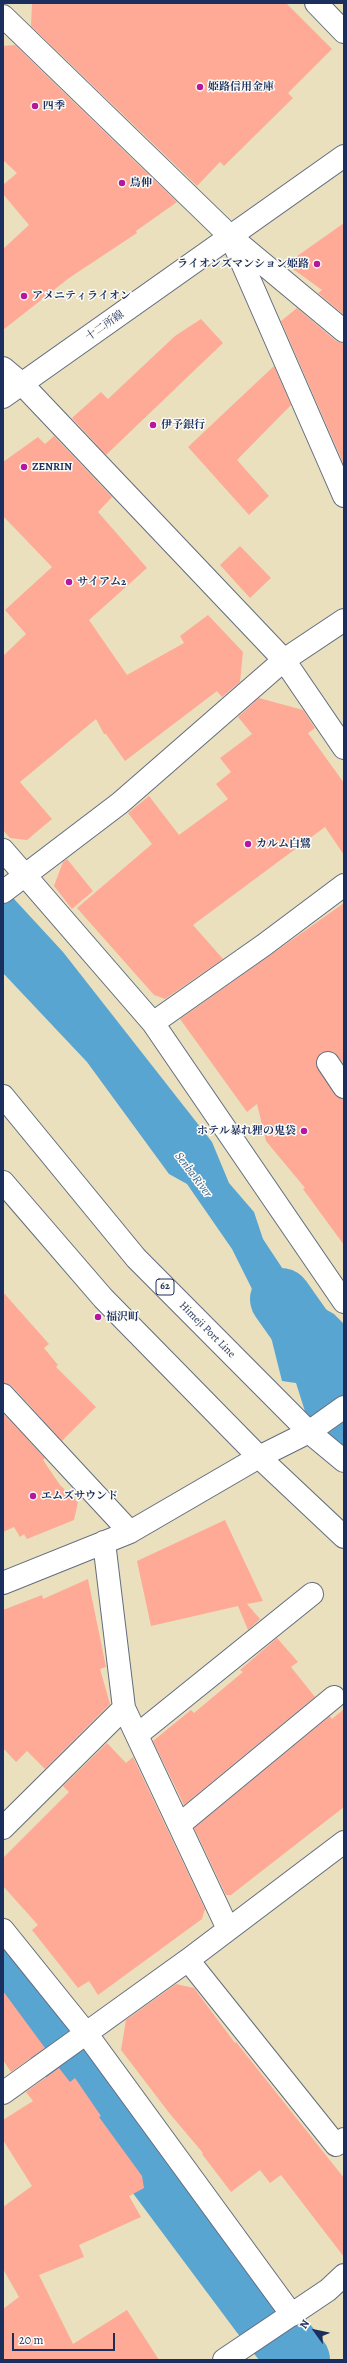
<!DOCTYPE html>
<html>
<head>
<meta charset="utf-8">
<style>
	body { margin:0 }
	#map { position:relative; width:347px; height:2363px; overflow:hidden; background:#eae0bd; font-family:Alegreya,serif }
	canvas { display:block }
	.frame { position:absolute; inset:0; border:4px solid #1b2f5e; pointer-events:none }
	.north { position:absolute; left:295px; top:2311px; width:40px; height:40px; -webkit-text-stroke:3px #fdfcf7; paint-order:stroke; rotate:303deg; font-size:11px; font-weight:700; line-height:16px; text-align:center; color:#1b2f5e }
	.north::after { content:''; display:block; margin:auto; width:14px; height:18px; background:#1b2f5e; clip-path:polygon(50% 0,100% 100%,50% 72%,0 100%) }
	.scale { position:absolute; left:12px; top:2333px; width:103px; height:18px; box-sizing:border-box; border:2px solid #1b2f5e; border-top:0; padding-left:5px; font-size:12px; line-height:14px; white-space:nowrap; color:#1b2f5e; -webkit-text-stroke:3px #fdfcf7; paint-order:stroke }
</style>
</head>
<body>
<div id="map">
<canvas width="347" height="2363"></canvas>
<div class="frame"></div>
<div class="north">N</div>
<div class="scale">20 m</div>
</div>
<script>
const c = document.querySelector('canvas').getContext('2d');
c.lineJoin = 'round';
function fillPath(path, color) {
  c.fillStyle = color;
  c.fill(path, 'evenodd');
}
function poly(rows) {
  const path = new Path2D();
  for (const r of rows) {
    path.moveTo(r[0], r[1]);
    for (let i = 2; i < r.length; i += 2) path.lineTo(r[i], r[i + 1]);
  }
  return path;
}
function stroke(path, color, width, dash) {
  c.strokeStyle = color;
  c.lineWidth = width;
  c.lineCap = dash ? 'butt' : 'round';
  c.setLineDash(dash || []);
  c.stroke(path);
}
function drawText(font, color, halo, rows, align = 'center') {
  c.font = font + ' Alegreya,"Noto Serif JP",serif';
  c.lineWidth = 3;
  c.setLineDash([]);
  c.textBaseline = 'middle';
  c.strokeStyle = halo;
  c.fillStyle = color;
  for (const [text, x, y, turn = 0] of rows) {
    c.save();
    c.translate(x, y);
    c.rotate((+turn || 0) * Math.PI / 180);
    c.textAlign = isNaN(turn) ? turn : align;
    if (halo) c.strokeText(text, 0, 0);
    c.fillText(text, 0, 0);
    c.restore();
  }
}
fillPath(poly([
	[3,887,63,952,212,1142,229,1183,254,1212,263,1239,300,1295,334,1314,344,1324,344,1359,309,1385,282,1381,266,1317,232,1249,187,1184,169,1174,87,1062,3,973]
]), '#59a5d1');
stroke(poly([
	[281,1299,319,1353,344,1432],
	[3,1971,79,2069,261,2313,299,2360]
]), '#59a5d1', 62);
fillPath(poly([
	[32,3,286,3,332,49,288,93,293,98,224,166,220,162,197,186,31,26],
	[15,45,177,202,136,231,137,233,69,278,3,330,3,249,29,225,3,194,3,185,17,173,3,160,3,46],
	[344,223,344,315,318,293,322,290,286,264],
	[297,308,336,341,344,343,344,465,281,321],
	[201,319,223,343,106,455,72,418,101,392,108,399,175,336],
	[274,366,291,405,237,460,269,496,249,515,188,447],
	[54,436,112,497,98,512,147,568,89,620,127,675,184,643,180,636,208,615,243,652,240,682,222,697,217,691,125,761,106,734,104,734,96,719,20,782,52,819,27,840,10,838,3,830,3,656,26,634,5,610,52,567,3,516,3,462,38,437,45,444],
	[240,546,271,578,250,598,220,565],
	[259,698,303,710,315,728,308,733,344,783,344,855,325,827,193,925,223,959,165,999,154,995,77,908,152,844,128,813,149,796,179,835,228,799,216,784,231,772,220,758,252,734,238,717],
	[67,859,93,891,72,909,54,886,63,862],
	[344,903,344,1064,334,1052,328,1051,321,1053,316,1063,334,1094,344,1099,344,1245,303,1189,305,1188,266,1141,257,1104,247,1112,180,1019],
	[3,1292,49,1344,44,1348,58,1365,56,1367,96,1407,62,1441,12,1386,3,1383],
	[3,1413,45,1458,43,1460,60,1485,78,1502,74,1520,27,1539,24,1534,20,1537,14,1527,3,1532],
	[225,1520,263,1601,247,1604,260,1619,248,1630,238,1606,151,1626,137,1561],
	[88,1579,106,1667,100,1669,110,1704,45,1769,27,1751,16,1762,3,1748,3,1610,42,1595,43,1599],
	[277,1638,298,1662,291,1667,315,1697,184,1805,153,1741,191,1710,194,1713,243,1672,240,1670],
	[344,1709,344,1807,231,1895,226,1895,194,1828,330,1716,332,1719],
	[107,1743,126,1763,133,1757,205,1909,202,1919,98,1995,89,1981,78,1988,32,1930,38,1925,3,1886,3,1858,69,1792,63,1786],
	[176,1984,194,1988,235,2043,236,2042,344,2178,344,2257,281,2175,270,2183,260,2170,231,2192,202,2154,203,2153,170,2114,121,2050,126,2020],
	[3,1991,45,2048,11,2072,3,2060],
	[59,2068,70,2082,75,2078,101,2116,99,2117,142,2176,144,2188,129,2196,141,2217,79,2245,84,2257,39,2275,73,2344,127,2310,159,2360,3,2360,3,2309,19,2297,3,2269,3,2207,32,2186,3,2140,3,2120,33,2101,26,2092]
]), '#feaa96');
const minor = poly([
	[316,3,344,32],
	[3,16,231,237,344,331],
	[233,242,344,496],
	[3,368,22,384,284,660,344,748],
	[3,850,153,1023,344,1302],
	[3,892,120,803,284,660,344,620],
	[153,1023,264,945,344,885],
	[328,1063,344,1087],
	[3,1395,130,1532],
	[104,1542,124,1708,228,1929],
	[3,1583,130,1532,259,1457],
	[137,1735,312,1594],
	[179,1825,334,1697],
	[3,1828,124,1708],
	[3,1930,86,2033,292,2315],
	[188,1960,336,2145,344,2139],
	[3,2093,188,1960,344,1842],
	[224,2360,328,2290,344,2275]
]);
const tertiary = poly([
	[3,397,344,156],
	[259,1457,309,1432,344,1407]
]);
const primary = poly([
	[3,1096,136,1258,309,1432,344,1461],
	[3,1182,103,1298,259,1457,344,1537]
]);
stroke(minor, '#636d7f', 24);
stroke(tertiary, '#636d7f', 24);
stroke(primary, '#636d7f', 24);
stroke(minor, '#fff', 22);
stroke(tertiary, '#fff', 22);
stroke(primary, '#fff', 22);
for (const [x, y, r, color] of [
	[200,87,4,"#b5179e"],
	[35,106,4,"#b5179e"],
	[122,183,4,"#b5179e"],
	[317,264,4,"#b5179e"],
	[24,296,4,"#b5179e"],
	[153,425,4,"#b5179e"],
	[24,467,4,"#b5179e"],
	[69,582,4,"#b5179e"],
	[248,844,4,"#b5179e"],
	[304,1131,4,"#b5179e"],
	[98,1317,4,"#b5179e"],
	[33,1496,4,"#b5179e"]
]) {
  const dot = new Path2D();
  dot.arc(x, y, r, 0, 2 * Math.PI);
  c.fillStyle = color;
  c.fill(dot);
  stroke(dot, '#fdfcf7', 1.5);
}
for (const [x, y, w] of [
	[165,1287,18]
]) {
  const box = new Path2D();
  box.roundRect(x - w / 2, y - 8, w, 16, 3);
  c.fillStyle = '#fdfcf7';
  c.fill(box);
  stroke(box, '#1b2f5e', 1);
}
drawText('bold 10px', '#1b2f5e', null, [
	["62",165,1287]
]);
drawText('bold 11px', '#1b2f5e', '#fdfcf7', [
	["姫路信用金庫",208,87],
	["四季",43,106],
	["鳥伸",130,183],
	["ライオンズマンション姫路",309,264,"right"],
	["アメニティライオン",32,296],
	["伊予銀行",161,425],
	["ZENRIN",32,467],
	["サイアム2",77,582],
	["カルム白鷺",256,844],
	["ホテル暴れ狸の鬼袋",296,1131,"right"],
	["福沢町",106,1317],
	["エムズサウンド",41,1496]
], 'left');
drawText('11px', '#1b2f5e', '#fdfcf7', [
	["十二所線",105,326,-35],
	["Himeji Port Line",207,1330,45]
]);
drawText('italic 12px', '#345e8c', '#fdfcf7', [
	["Senba River",193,1175,53]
]);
</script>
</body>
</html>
